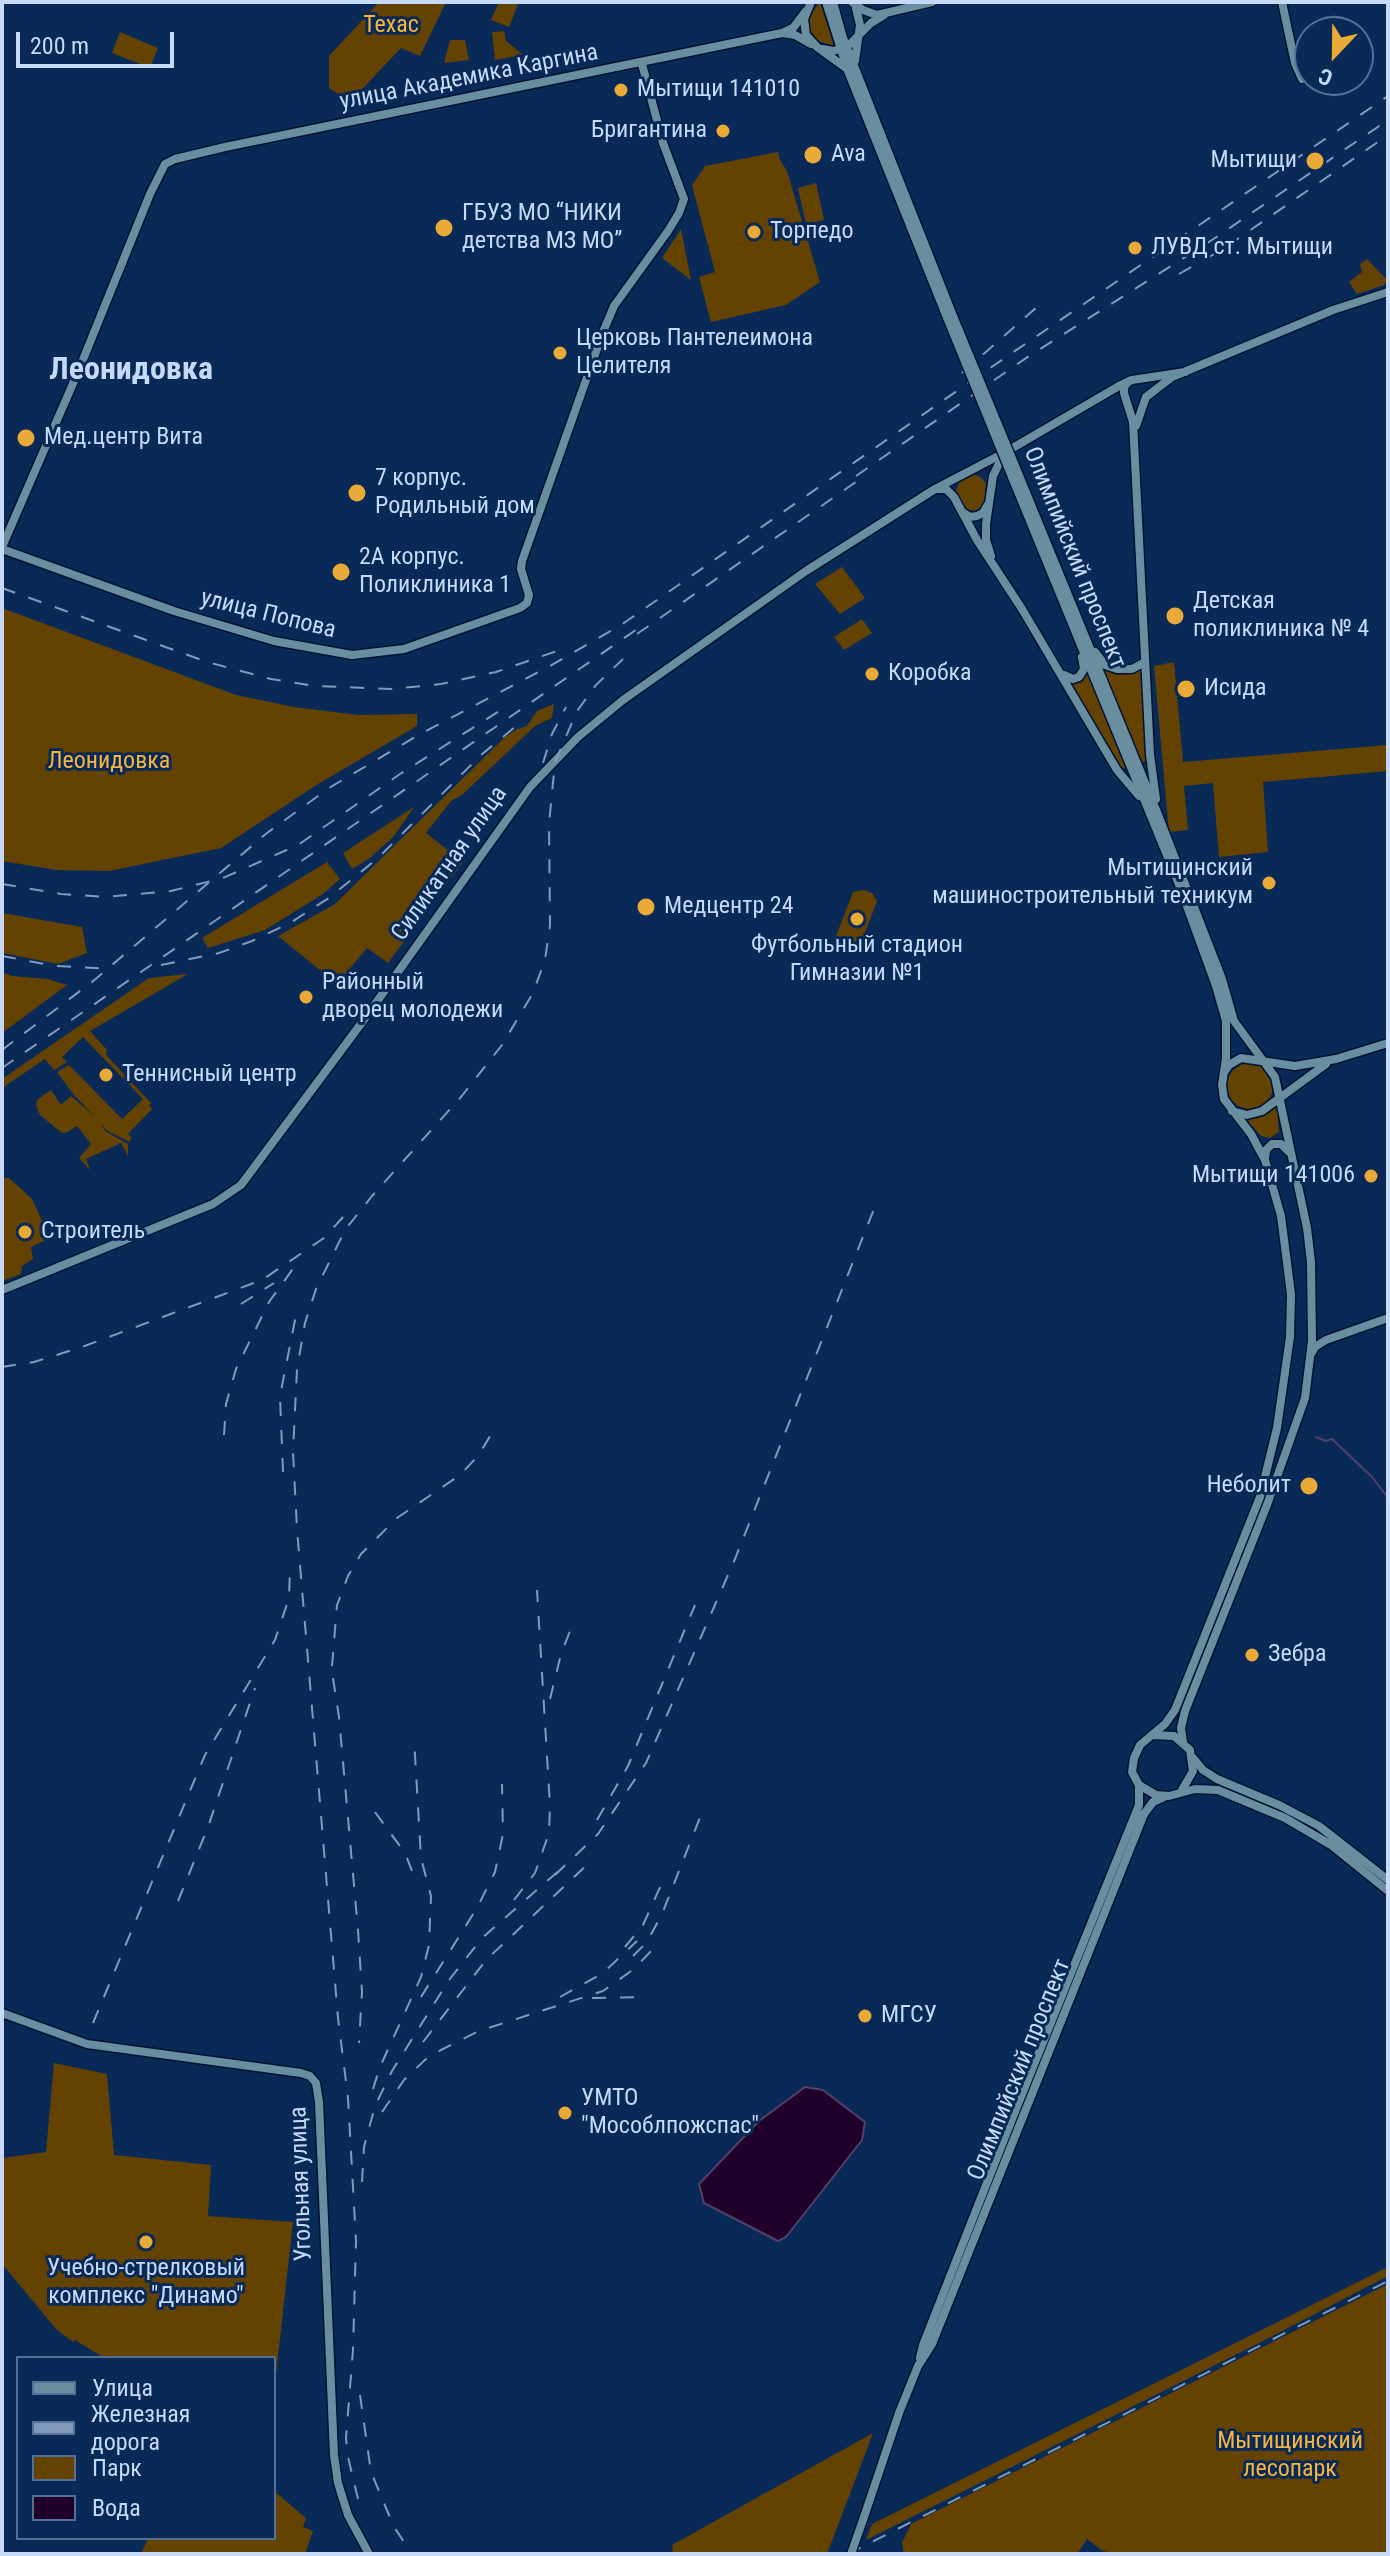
<!DOCTYPE html>
<html>
<head>
<meta charset="utf-8">
<style>
	body { margin:0 }
	#map { position:relative; width:1390px; height:2556px; overflow:hidden; background:#092a57; font-family:"Roboto Condensed",sans-serif }
	canvas { display:block }
	.frame { position:absolute; inset:0; border:4px solid #c6d9f6; pointer-events:none }
	.legend { position:absolute; left:16px; top:2356px; width:260px; height:184px; box-sizing:border-box; background:#092a57; border:2px solid #557097; margin:0; padding:10px 14px; list-style:none; font-size:24px; color:#c6d9f6 }
	.legend li { display:flex; align-items:center; gap:16px; height:40px }
	.legend b { width:40px; border:2px solid #557097 }
	.north { position:absolute; left:1294px; top:16px; width:80px; height:80px; box-sizing:border-box; background:#092a57; border:2px solid #557097; border-radius:50%; rotate:202deg; font-size:22px; font-weight:700; line-height:32px; text-align:center; color:#c6d9f6 }
	.north::after { content:''; display:block; margin:auto; width:28px; height:36px; background:#eaaa38; clip-path:polygon(50% 0,100% 100%,50% 72%,0 100%) }
	.scale { position:absolute; left:16px; top:32px; width:158px; height:36px; box-sizing:border-box; border:4px solid #c6d9f6; border-top:0; padding-left:10px; font-size:24px; line-height:28px; white-space:nowrap; color:#c6d9f6; -webkit-text-stroke:6px #092a57; paint-order:stroke }
</style>
</head>
<body>
<div id="map">
<canvas width="1390" height="2556"></canvas>
<div class="frame"></div>
<ul class="legend">
<li><b style="height:10px;background:#688ea0"></b>Улица</li>
<li><b style="height:10px;background:#829abc"></b>Железная дорога</li>
<li><b style="height:22px;background:#644300"></b>Парк</li>
<li><b style="height:22px;background:#20002b"></b>Вода</li>
</ul>
<div class="north">С</div>
<div class="scale">200 m</div>
</div>
<script>
const c = document.querySelector('canvas').getContext('2d');
c.lineJoin = 'round';
function fillPath(path, color) {
  c.fillStyle = color;
  c.fill(path, 'evenodd');
}
function poly(rows) {
  const path = new Path2D();
  for (const r of rows) {
    if (r.length === 3) {
      path.moveTo(r[0] + r[2], r[1]);
      path.arc(r[0], r[1], r[2], 0, 2 * Math.PI);
      continue;
    }
    path.moveTo(r[0], r[1]);
    for (let i = 2; i < r.length; i += 2) path.lineTo(r[i], r[i + 1]);
  }
  return path;
}
function stroke(path, color, width, dash) {
  c.strokeStyle = color;
  c.lineWidth = width;
  c.lineCap = dash ? 'butt' : 'round';
  c.setLineDash(dash || []);
  c.stroke(path);
}
function drawText(font, color, halo, rows, align = 'center') {
  c.font = font + ' "Roboto Condensed",sans-serif';
  c.lineWidth = 6;
  c.setLineDash([]);
  c.textBaseline = 'middle';
  c.strokeStyle = halo;
  c.fillStyle = color;
  for (const [text, x, y, turn = 0] of rows) {
    c.save();
    c.translate(x, y);
    c.rotate((+turn || 0) * Math.PI / 180);
    c.textAlign = isNaN(turn) ? turn : align;
    if (halo) c.strokeText(text, 0, 0);
    c.fillText(text, 0, 0);
    c.restore();
  }
}
fillPath(poly([
	[379,2,446,2,420,56,401,48,350,102,329,88,329,56],
	[499,2,519,2,509,27,491,20],
	[820,2,834,46,818,41,810,30,809,17],
	[504,31,506,41,523,55,495,60,492,32],
	[120,32,158,48,150,68,112,53],
	[450,40,465,40,469,60,444,63],
	[778,152,780,160,787,171,820,282,786,305,711,322,699,277,715,272,692,185,705,166],
	[816,183,824,220,806,224,798,188],
	[681,229,691,280,662,258],
	[1367,259,1387,280,1384,285,1357,294,1349,282,1362,272,1360,264],
	[970,474,979,476,986,483,984,503,977,511,966,509,956,492,960,480],
	[842,567,865,598,840,614,815,584],
	[2,608,236,695,294,707,358,715,417,714,417,726,318,784,221,848,109,871,57,870,2,861],
	[862,619,872,633,844,650,834,637],
	[1174,662,1183,762,1388,745,1388,771,1263,782,1268,852,1219,857,1213,783,1184,786,1188,830,1169,832,1154,666],
	[1142,667,1146,760,1141,763,1103,669,1113,672],
	[1088,671,1126,768,1120,767,1070,682,1083,679],
	[554,704,552,718,535,726,462,795,451,801,426,833,463,862,388,963,367,948,337,984,278,936,335,904,505,737,517,729,527,726,537,711],
	[414,807,394,836,370,858,352,869,343,853],
	[327,862,340,879,323,894,265,930,208,948,202,938],
	[864,890,872,893,877,901,860,946,851,950,840,946,836,936,853,892],
	[2,913,82,927,87,953,58,964,2,953],
	[2,972,12,976,47,979,67,985,2,1033],
	[188,974,90,1031,107,1050,106,1055,151,1103,149,1105,152,1109,128,1134,132,1138,129,1142,106,1130,101,1122,105,1131,128,1144,128,1156,121,1143,86,1159,90,1170,79,1158,91,1144,77,1126,68,1132,62,1133,40,1115,36,1105,37,1100,51,1090,61,1105,71,1096,94,1116,74,1095,57,1072,69,1065,122,1119,143,1099,83,1037,62,1057,67,1062,54,1070,45,1059,2,1088,2,1079,149,978],
	[1250,1086,23],
	[1277,1107,1279,1132,1270,1138,1261,1136,1246,1119,1262,1117],
	[2,1178,9,1178,32,1199,50,1238,31,1247,33,1259,22,1266,21,1274,2,1281],
	[54,2063,107,2074,114,2155,211,2165,208,2216,293,2222,274,2392,274,2358,100,2358,101,2356,75,2340,73,2342,56,2329,3,2265,2,2158,46,2152],
	[1388,2267,1388,2276,1259,2343,866,2540,872,2524],
	[1388,2284,1388,2554,1113,2554,1101,2550,1087,2539,1077,2554,904,2554,902,2543,911,2524],
	[873,2433,827,2554,673,2554,672,2545],
	[274,2491,306,2518,303,2527,313,2531,305,2554,141,2554,148,2538,274,2538]
]), '#644300');
const water = poly([
	[805,2087,823,2090,865,2122,862,2140,786,2237,778,2241,704,2203,699,2184,759,2121,805,2087]
]);
fillPath(water, '#20002b');
stroke(water, '#524168', 2);
stroke(poly([
	[1316,1437,1326,1441,1332,1439,1373,1478,1388,1498]
]), '#524168', 2);
const secondary = poly([
	[811,2,804,19,806,35,817,47,846,68],
	[826,2,848,71,948,320],
	[833,2,843,38,953,316],
	[852,2,863,10,877,15,932,2],
	[1282,2,1295,63,1302,79],
	[783,33,795,35,811,44],
	[823,49,833,51,847,47,871,23,884,15],
	[855,61,860,25,856,8],
	[1129,381,1124,387,1124,393,1133,422,1150,755,1156,799],
	[1136,426,1146,397,1172,377,1333,310,1388,292],
	[1018,473,1157,812,1222,979,1234,1021,1275,1077,1307,1228,1311,1262,1312,1341,1305,1398,1267,1505,1185,1711,1181,1728,1183,1742],
	[1012,477,1180,887,1216,986,1226,1021,1226,1058,1222,1085,1224,1099,1251,1134,1265,1160,1281,1216,1291,1294,1290,1337,1277,1428,1260,1497,1175,1710,1165,1724,1140,1745,1134,1758,1132,1772,1139,1785,1156,1795,1169,1796,1195,1789,1218,1790,1285,1818,1331,1845,1388,1891],
	[936,489,946,489,954,497,977,540,1022,609,1117,770,1139,796],
	[964,513,970,517,977,516,983,513,987,506],
	[2,547,78,372,150,194,165,164,175,159,225,147,782,33,793,28,806,11],
	[2,549,174,611,274,641,352,655,404,649,520,608,527,603,529,595,521,569,522,561,603,332,614,306,668,231,679,213,684,199,663,143,642,64],
	[991,556,986,540,986,524,993,476,1004,453],
	[1095,652,1105,665,1117,669,1132,669,1145,662],
	[1064,675,1073,679,1079,677,1084,669,1082,657],
	[1225,1071,1229,1065,1241,1058,1295,1066,1336,1059,1388,1043],
	[1232,1111,1247,1115,1262,1111,1326,1064],
	[1265,1159,1266,1150,1272,1144,1281,1144,1289,1152],
	[2,1290,213,1204,241,1185,363,1021,530,787,578,737,623,700,806,571,935,489,1004,453,1119,386,1132,380,1185,372],
	[1311,1354,1315,1347,1326,1340,1388,1318],
	[1153,1735,1174,1736,1190,1750,1193,1771,1182,1790],
	[1193,1758,1203,1770,1217,1779,1279,1805,1319,1826,1388,1880],
	[2,2013,87,2044,301,2073,310,2076,316,2083,319,2102,334,2455,338,2483,348,2515,369,2554],
	[920,2358,923,2345,1016,2109,1139,1805,1139,1786],
	[864,2517,899,2413,918,2366,932,2344,1144,1814,1153,1802,1164,1797]
]);
stroke(secondary, '#001233', 11);
stroke(secondary, '#688ea0', 8);
stroke(poly([
	[1179,274,1223,249,1388,135],
	[962,373,1046,299],
	[856,476,1029,356,1215,238,1388,120],
	[2,588,207,662,271,679,315,686,392,689,441,684,496,672,560,650],
	[637,634,866,475],
	[543,763,552,734,566,707],
	[2,884,61,894,106,897,171,891,223,878,298,845,400,774,501,710],
	[2,956,55,966,113,969],
	[161,965,219,953,252,941,290,923,329,898,378,858,481,755,521,722],
	[2,1050,92,982,267,833,329,788,422,733,550,666,621,625,974,379,1388,96],
	[2,1068,643,625],
	[241,1304,274,1283],
	[2,1367,34,1362,82,1347,262,1280,324,1238,344,1216],
	[224,1435,226,1404,236,1369,269,1302,295,1266],
	[283,1472,280,1396,297,1310],
	[332,1666,337,1605,348,1576,361,1554,397,1518,460,1475,478,1456,492,1433],
	[333,1678,339,1717,358,1930,362,1992,359,2043],
	[550,1699,561,1654,574,1621],
	[375,1812,405,1853,416,1881],
	[597,1820,628,1766,695,1605],
	[555,1875,598,1834,646,1763,735,1559,876,1204],
	[514,1900,535,1873,549,1833,550,1806,537,1590],
	[178,1901,208,1827,255,1688],
	[625,1947,643,1925,661,1885],
	[633,1956,647,1942,662,1914,701,1815],
	[421,1997,477,1908,495,1872,503,1834,502,1784],
	[560,1997,603,1973,637,1941],
	[592,1998,640,1997],
	[93,2023,205,1755,275,1640,289,1598,290,1568],
	[423,2042,486,1960,590,1862],
	[373,2089,380,2067,421,1977,429,1945,431,1896,421,1858,414,1738],
	[382,2112,404,2080,426,2059,441,2050,479,2031,603,1991,634,1969,652,1950],
	[362,2182,364,2147,375,2106,392,2071,449,1980,482,1938,562,1868],
	[360,2395,371,2472,394,2527,412,2554],
	[358,2499,348,2457,346,2438,353,2350,356,2241,348,2098,338,2018,297,1529,293,1452,297,1369,305,1323,316,1289,345,1230,372,1196,461,1097,502,1045,533,993,545,960,550,925,549,824,555,762,577,711,596,685,623,659],
	[848,2554,1388,2281]
]), '#829abc', 2, [14, 14]);
const secondaryBridge = poly([
	[953,316,1018,473],
	[948,320,1012,477],
	[851,2554,864,2517]
]);
stroke(secondaryBridge, '#001233', 11, []);
stroke(secondaryBridge, '#688ea0', 8);
for (const [x, y, r, color] of [
	[621,90,8,"#eaaa38"],
	[723,131,8,"#eaaa38"],
	[813,155,10,"#eaaa38"],
	[1315,161,10,"#eaaa38"],
	[444,228,10,"#eaaa38"],
	[754,232,8,"#eaaa38"],
	[1135,248,8,"#eaaa38"],
	[560,353,8,"#eaaa38"],
	[26,438,10,"#eaaa38"],
	[357,493,10,"#eaaa38"],
	[341,572,10,"#eaaa38"],
	[1175,616,10,"#eaaa38"],
	[872,674,8,"#eaaa38"],
	[1186,689,10,"#eaaa38"],
	[1269,883,8,"#eaaa38"],
	[646,907,10,"#eaaa38"],
	[857,919,8,"#eaaa38"],
	[306,997,8,"#eaaa38"],
	[106,1075,8,"#eaaa38"],
	[1371,1176,8,"#eaaa38"],
	[25,1232,8,"#eaaa38"],
	[1309,1486,10,"#eaaa38"],
	[1252,1655,8,"#eaaa38"],
	[865,2016,8,"#eaaa38"],
	[565,2113,8,"#eaaa38"],
	[146,2242,8,"#eaaa38"]
]) {
  const dot = new Path2D();
  dot.arc(x, y, r, 0, 2 * Math.PI);
  c.fillStyle = color;
  c.fill(dot);
  stroke(dot, '#092a57', 3);
}
drawText('24px', '#f8b53d', '#092a57', [
	["Техас",391,26],
	["Леонидовка",109,762],
	["Мытищинский",1290,2442],
	["лесопарк",1290,2470]
]);
drawText('24px', '#c6d9f6', '#092a57', [
	["улица Академика Каргина",469,78,-11],
	["Олимпийский проспект",1074,558,68],
	["улица Попова",268,615,14],
	["Силикатная улица",450,864,-55],
	["Олимпийский проспект",1020,2070,-68],
	["Угольная улица",302,2184,-92]
]);
drawText('24px', '#c6d9f6', '#092a57', [
	["Мытищи 141010",637,90],
	["Бригантина",707,131,"right"],
	["Ava",831,155],
	["Мытищи",1297,161,"right"],
	["ГБУЗ МО “НИКИ",462,214],
	["детства МЗ МО”",462,242],
	["Торпедо",770,232],
	["ЛУВД ст. Мытищи",1151,248],
	["Церковь Пантелеимона",576,339],
	["Целителя",576,367],
	["Мед.центр Вита",44,438],
	["7 корпус.",375,479],
	["Родильный дом",375,507],
	["2А корпус.",359,558],
	["Поликлиника 1",359,586],
	["Детская",1193,602],
	["поликлиника № 4",1193,630],
	["Коробка",888,674],
	["Исида",1204,689],
	["Мытищинский",1253,869,"right"],
	["машиностроительный техникум",1253,897,"right"],
	["Медцентр 24",664,907],
	["Футбольный стадион",857,946,"center"],
	["Гимназии №1",857,974,"center"],
	["Районный",322,983],
	["дворец молодежи",322,1011],
	["Теннисный центр",122,1075],
	["Мытищи 141006",1355,1176,"right"],
	["Строитель",41,1232],
	["Неболит",1291,1486,"right"],
	["Зебра",1268,1655],
	["МГСУ",881,2016],
	["УМТО",581,2099],
	["\"Мособлпожспас\"",581,2127],
	["Учебно-стрелковый",146,2269,"center"],
	["комплекс \"Динамо\"",146,2297,"center"]
], 'left');
drawText('bold 32px', '#c6d9f6', '#092a57', [
	["Леонидовка",131,371]
]);
</script>
</body>
</html>
